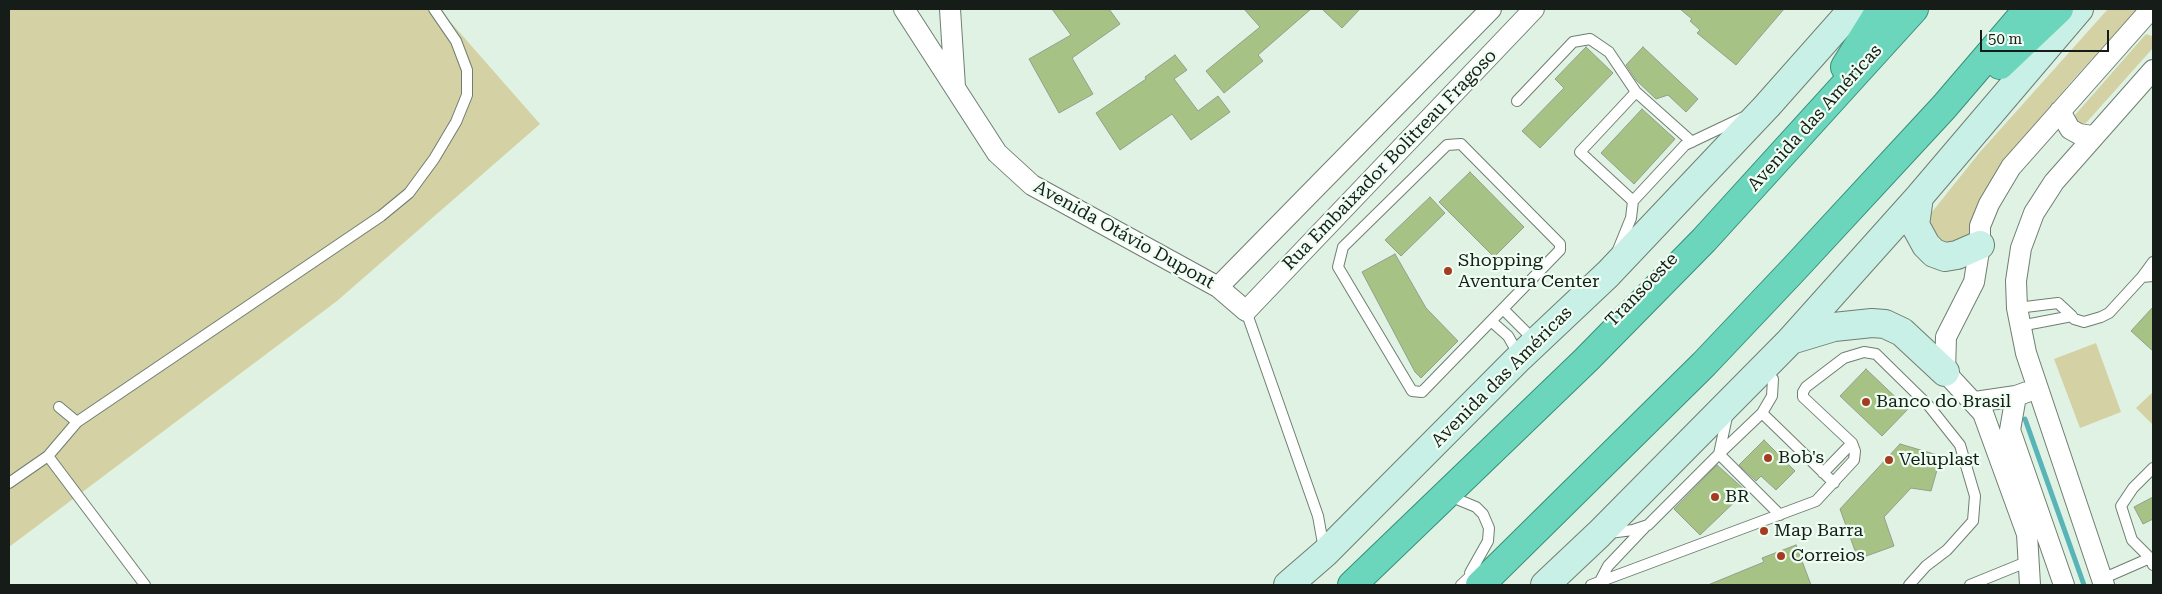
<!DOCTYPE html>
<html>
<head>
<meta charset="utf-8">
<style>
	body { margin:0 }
	#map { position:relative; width:2162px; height:594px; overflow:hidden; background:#dff2e3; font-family:"Roboto Serif",serif }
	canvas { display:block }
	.frame { position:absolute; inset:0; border:10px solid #161d18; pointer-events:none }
	.scale { position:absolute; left:1980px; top:30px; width:129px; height:22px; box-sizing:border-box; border:2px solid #161d18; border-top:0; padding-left:6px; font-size:15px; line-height:18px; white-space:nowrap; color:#161d18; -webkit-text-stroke:4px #effef2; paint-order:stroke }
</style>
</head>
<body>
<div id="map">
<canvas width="2162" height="594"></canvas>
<div class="frame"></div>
<div class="scale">50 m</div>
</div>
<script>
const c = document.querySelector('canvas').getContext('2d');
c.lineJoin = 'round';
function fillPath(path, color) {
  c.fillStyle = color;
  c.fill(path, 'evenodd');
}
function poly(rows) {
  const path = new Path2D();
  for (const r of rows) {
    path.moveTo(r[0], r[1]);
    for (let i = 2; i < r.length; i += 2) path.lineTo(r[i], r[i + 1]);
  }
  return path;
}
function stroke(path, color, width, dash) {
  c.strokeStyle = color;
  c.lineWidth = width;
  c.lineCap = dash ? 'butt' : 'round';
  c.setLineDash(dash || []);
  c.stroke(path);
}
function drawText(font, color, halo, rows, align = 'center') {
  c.font = font + ' "Roboto Serif",serif';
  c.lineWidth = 4.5;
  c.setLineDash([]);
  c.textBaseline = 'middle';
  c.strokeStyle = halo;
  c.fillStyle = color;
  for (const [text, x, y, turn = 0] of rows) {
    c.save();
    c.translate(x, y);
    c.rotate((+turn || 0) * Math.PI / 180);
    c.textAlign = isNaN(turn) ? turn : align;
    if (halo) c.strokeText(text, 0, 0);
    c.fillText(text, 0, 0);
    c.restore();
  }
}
fillPath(poly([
	[9,9,439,9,540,124,337,301,9,547],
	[2108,9,2137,9,2070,83,2006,158,1987,192,1970,235,1955,247,1933,238,1928,219,1932,212,1980,152],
	[2146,34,2152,36,2153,48,2086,123,2081,125,2076,121,2075,115],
	[2096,343,2121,412,2080,428,2054,359],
	[2153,392,2153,425,2136,408]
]), '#d4d1a4');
stroke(poly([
	[2025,419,2084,585]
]), '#58b4b6', 5);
const building = poly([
	[1052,9,1109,9,1120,24,1072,58,1093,94,1059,113,1029,59,1071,35,1052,9],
	[1244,9,1311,9,1258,55,1263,61,1224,93,1206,71,1260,27,1244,9],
	[1322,9,1360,9,1342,28,1322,9],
	[1680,9,1784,9,1736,65,1697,33,1700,30,1690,21,1692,19,1680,9],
	[1586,47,1613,73,1540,148,1522,131,1564,88,1555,79,1586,47],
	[1643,47,1698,99,1686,112,1668,95,1656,99,1636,80,1626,65,1643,47],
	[1175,55,1187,70,1174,79,1198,111,1218,96,1230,112,1191,140,1172,114,1120,150,1096,113,1146,79,1145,77,1175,55],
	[1642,109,1675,139,1634,184,1601,153,1642,109],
	[1470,172,1524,227,1494,257,1439,202,1470,172],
	[1430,197,1445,213,1401,256,1385,240,1430,197],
	[1395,254,1426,308,1458,341,1421,378,1415,372,1362,272,1395,254],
	[2153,307,2153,351,2131,331,2153,307],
	[1866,369,1908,409,1882,436,1840,396,1866,369],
	[1764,440,1795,471,1776,490,1761,476,1756,481,1739,465,1764,440],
	[1900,444,1941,456,1931,491,1911,488,1884,517,1894,546,1858,559,1840,509,1900,444],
	[1717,465,1746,491,1700,535,1674,509,1717,465],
	[2153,497,2153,519,2143,524,2134,507,2153,497],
	[1796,545,1811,585,1708,585,1764,562,1762,558,1796,545]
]);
fillPath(building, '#a7c285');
stroke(building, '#959e8b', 1);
const service = poly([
	[1517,101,1573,42,1590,39,1609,52,1636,92],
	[1461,144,1560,244,1560,250,1422,392,1412,391,1338,267,1343,247,1447,145,1461,144],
	[1633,201,1580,152,1636,92,1692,142],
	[1618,250,1631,218,1633,201,1685,145,1744,117],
	[2153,262,2142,277,2153,276],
	[2017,308,2058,303,2072,316,2020,326],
	[1503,309,1536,342],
	[1246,311,1318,516,1324,549],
	[2072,316,2074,319,2084,322,2101,317,2109,313,2142,277],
	[1491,321,1508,336,1520,357],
	[1773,379,1772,396,1762,413,1719,454,1780,515],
	[59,407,77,422],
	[1762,413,1834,483],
	[48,456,145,585],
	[2153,468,2133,488,2121,506,2132,540,2150,558,2153,565],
	[1823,473,1852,443],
	[9,483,48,456,77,422,381,216,409,193,434,159,456,122,467,95,467,70,456,41,434,9],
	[1459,500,1476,507,1483,514,1489,528,1488,541,1470,573],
	[1609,533,1633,530,1648,525,1719,454,1728,412],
	[2102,579,2150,558],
	[1461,585,1478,569],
	[1591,585,1816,501,1854,460,1855,451,1852,443,1803,397,1803,392,1806,387,1844,358,1864,352,1876,354,1929,406,1960,445,1975,496,1973,521,1947,550,1926,566,1909,585],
	[1598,585,1608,566,1645,527],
	[1970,585,2029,561]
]);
const minor = poly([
	[904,9,997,153,1032,185,1218,287,1246,311,1534,9],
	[950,9,955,87],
	[2060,111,2070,129,2079,134,2092,136],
	[1218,287,1491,9],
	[2016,396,2010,430,2064,585],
	[1975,402,2016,396,2027,392],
	[2030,585,2027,534,1983,413,1945,372,1946,337,1974,282,1980,245,1980,226,1989,204,2011,167,2151,9],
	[2104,585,2026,353,2017,308,2016,281,2021,248,2034,213,2054,182,2153,70]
]);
const secondary = poly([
	[1919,197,1915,225,1926,245,1934,253,1945,257,1957,255,1980,245],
	[1791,340,1834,327,1872,323,1885,324,1902,332,1945,372],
	[1288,585,1325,553,1520,357,1608,274,1767,106,1853,9],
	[1545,585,1599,534,1790,341,1919,197,2079,9]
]);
const trunk = poly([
	[2000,65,2059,9],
	[1845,67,1881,9],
	[1352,585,1586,360,1704,240,1914,9],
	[1480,585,1704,364,1794,269,1944,107,2028,9]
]);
stroke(service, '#6e7f71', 12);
stroke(minor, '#6e7f71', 22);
stroke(secondary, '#6e7f71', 30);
stroke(trunk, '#368f78', 30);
stroke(service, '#fff', 10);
stroke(minor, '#fff', 20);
stroke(secondary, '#c8f0e6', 28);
stroke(trunk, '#6cd6bc', 28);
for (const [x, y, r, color] of [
	[1448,271,5,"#a53c22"],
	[1866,402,5,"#a53c22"],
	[1768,458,5,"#a53c22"],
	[1889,460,5,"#a53c22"],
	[1715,497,5,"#a53c22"],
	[1764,531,5,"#a53c22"],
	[1781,556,5,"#a53c22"]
]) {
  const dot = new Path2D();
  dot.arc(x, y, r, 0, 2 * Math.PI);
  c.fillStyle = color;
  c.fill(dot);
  stroke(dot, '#effef2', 2);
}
drawText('18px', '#161d18', '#effef2', [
	["Avenida das Américas",1815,118,-48],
	["Rua Embaixador Bolitreau Fragoso",1390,160,-46],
	["Avenida Otávio Dupont",1124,235,29],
	["Transoeste",1642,290,-46],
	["Avenida das Américas",1502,377,-45]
]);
drawText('18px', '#161d18', '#effef2', [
	["Shopping",1458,261],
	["Aventura Center",1458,282],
	["Banco do Brasil",1876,402],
	["Bob's",1778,458],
	["Veluplast",1899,460],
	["BR",1725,497],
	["Map Barra",1774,531],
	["Correios",1791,556]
], 'left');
</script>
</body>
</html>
